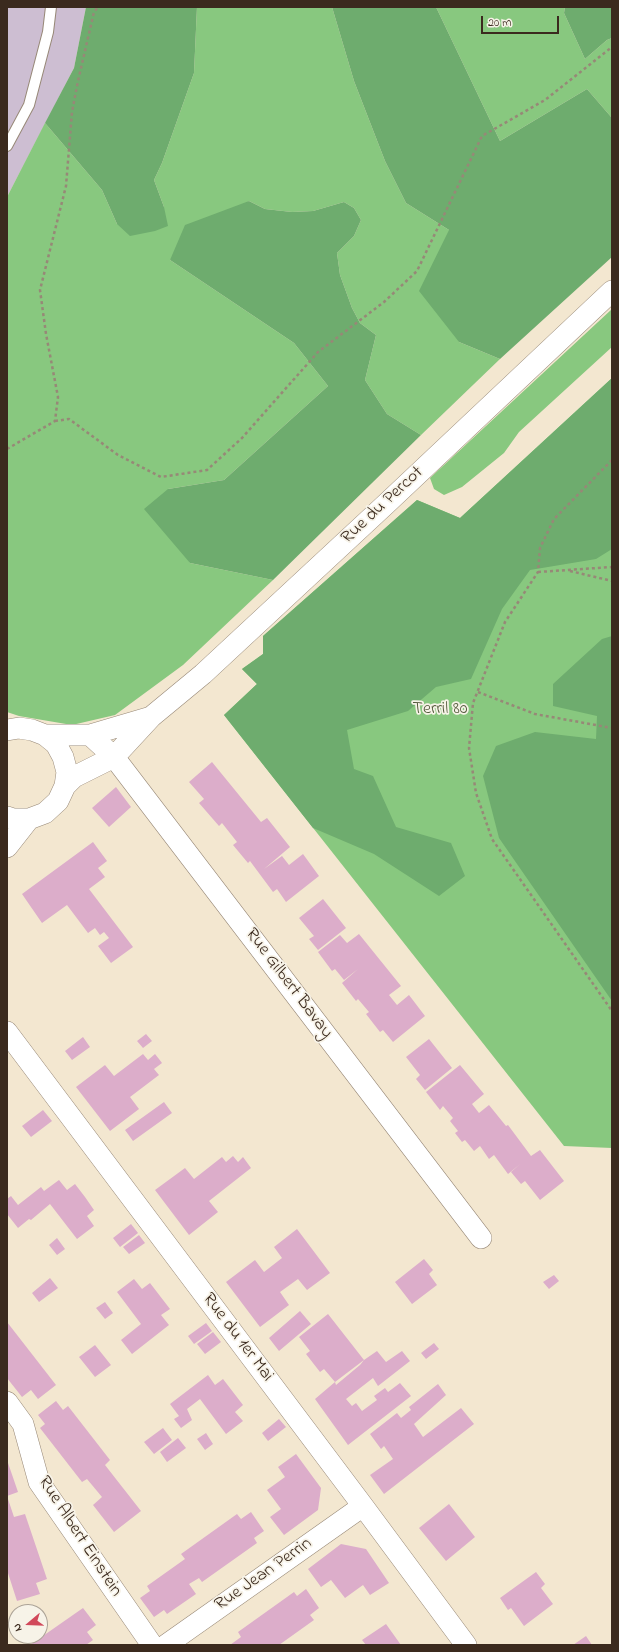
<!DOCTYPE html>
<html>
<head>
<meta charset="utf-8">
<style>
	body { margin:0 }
	#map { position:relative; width:619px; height:1652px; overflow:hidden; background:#f3e7d0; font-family:"Indie Flower",sans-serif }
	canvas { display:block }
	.frame { position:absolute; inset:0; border:8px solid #3b2a1e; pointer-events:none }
	.north { position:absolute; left:8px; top:1604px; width:40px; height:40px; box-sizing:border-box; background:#f7f3e8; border:1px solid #aca397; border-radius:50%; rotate:251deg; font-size:11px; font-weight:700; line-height:16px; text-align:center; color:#3b2a1e }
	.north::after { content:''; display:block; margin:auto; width:14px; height:18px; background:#d1495b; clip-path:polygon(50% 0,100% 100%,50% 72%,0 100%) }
	.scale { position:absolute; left:481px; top:16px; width:78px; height:18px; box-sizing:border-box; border:2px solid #3b2a1e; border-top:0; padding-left:5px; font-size:12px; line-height:14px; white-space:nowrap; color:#3b2a1e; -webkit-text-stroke:3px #f7f3e8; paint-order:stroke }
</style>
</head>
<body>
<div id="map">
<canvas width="619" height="1652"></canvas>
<div class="frame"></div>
<div class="north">N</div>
<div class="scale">20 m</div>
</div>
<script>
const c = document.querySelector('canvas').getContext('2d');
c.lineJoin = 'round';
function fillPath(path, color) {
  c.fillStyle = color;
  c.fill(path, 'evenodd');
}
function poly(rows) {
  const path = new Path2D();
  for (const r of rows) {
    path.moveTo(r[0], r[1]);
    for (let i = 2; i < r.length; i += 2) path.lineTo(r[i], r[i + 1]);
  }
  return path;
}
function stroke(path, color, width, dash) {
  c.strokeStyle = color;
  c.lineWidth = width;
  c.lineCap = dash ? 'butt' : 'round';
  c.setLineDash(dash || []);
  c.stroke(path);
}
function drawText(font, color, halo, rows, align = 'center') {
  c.font = font + ' "Indie Flower",sans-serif';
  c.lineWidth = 3.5;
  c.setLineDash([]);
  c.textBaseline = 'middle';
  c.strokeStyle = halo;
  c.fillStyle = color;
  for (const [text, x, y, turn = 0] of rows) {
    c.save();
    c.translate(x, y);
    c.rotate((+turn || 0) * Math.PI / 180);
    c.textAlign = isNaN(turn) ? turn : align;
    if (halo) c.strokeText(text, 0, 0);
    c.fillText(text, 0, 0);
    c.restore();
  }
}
fillPath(poly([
	[7,7,86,7,74,68,7,197]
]), '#cdbed2');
fillPath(poly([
	[197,7,332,7,354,81,385,161,406,203,449,230,459,342,500,359,421,435,387,414,365,380,376,335,360,323,352,308,340,275,337,253,354,236,361,220,354,208,344,202,313,211,292,212,265,209,249,201,170,260,294,343,328,386,224,480,168,489,190,563,273,580,183,665,115,715,72,725,19,716,7,712,7,197,45,123,102,190,117,224,164,207,154,180,162,163,194,73],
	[436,7,565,7,564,13,585,59,607,40,612,38,612,118,587,89,500,141],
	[612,309,612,347,519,432,504,453,462,487,444,495,434,489,430,478],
	[612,378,612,1148,564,1146,224,715,257,684,242,669,263,654,263,636,417,500,460,518]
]), '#88c87f');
fillPath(poly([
	[86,7,197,7,194,73,162,163,154,180,164,207,168,226,155,231,130,236,117,224,102,190,45,123,74,68],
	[332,7,436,7,500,141,587,89,612,118,612,257,500,359,459,342,419,291,449,230,406,203,385,161,354,81],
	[565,7,612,7,612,38,607,40,585,59,564,13],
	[249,201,265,209,292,212,313,211,344,202,354,208,361,220,354,236,337,253,340,275,352,308,360,323,376,335,365,380,387,414,421,435,273,580,190,563,144,509,168,489,224,480,328,386,294,343,170,260,185,225],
	[612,378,612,549,596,559,530,570,502,609,471,679,436,687,408,711,347,730,354,769,373,776,396,827,451,843,465,876,439,896,374,854,313,828,224,715,257,684,242,669,263,654,263,636,417,500,460,518],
	[612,636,612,1001,499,838,483,776,496,746,535,732,596,739,597,716,553,706,553,684,602,639]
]), '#6eac6e');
fillPath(poly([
	[212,762,261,822,267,818,290,847,264,869,282,856,289,865,303,854,319,876,286,902,277,889,273,892,250,861,248,863,233,845,237,842,222,823,219,826,199,803,204,799,189,782],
	[116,787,131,807,109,827,92,808],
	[93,842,107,861,98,868,105,877,89,889,133,947,111,963,98,946,109,938,104,932,100,935,95,928,88,933,67,905,42,923,22,894],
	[323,899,346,928,318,950,309,939,314,936,299,918],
	[359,934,401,986,389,995,397,1005,409,995,425,1016,393,1042,383,1030,380,1032,366,1014,369,1012,358,999,356,1001,342,983,358,969,344,980,335,969,332,971,318,952,340,935,347,943],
	[146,1034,152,1041,143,1048,137,1041],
	[83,1037,90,1047,72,1060,65,1051],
	[429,1039,452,1068,425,1090,416,1079,420,1075,406,1057],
	[143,1054,148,1060,155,1054,159,1059,162,1063,154,1069,159,1075,130,1097,139,1109,110,1131,76,1087,105,1065,114,1076],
	[460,1065,484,1094,472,1104,479,1113,489,1105,506,1126,508,1125,531,1156,540,1150,564,1181,540,1200,525,1181,521,1184,511,1172,520,1164,508,1174,494,1155,489,1159,480,1146,474,1151,465,1140,462,1142,455,1133,458,1131,450,1121,453,1118,443,1106,440,1110,426,1092],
	[164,1102,172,1113,133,1141,125,1130],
	[43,1110,52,1121,31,1137,22,1126],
	[233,1156,238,1162,243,1157,251,1168,209,1201,218,1212,189,1235,155,1190,185,1168,194,1179,222,1157,226,1162],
	[59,1180,67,1190,75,1184,85,1197,94,1210,87,1216,94,1226,77,1239,50,1204,31,1220,29,1219,18,1228,7,1214,7,1199,11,1196,18,1205,41,1187,44,1191],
	[131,1224,138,1233,120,1247,113,1238],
	[297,1229,330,1273,307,1290,298,1279,280,1292,289,1305,260,1327,226,1282,255,1260,264,1272,282,1258,274,1247],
	[139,1235,145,1243,129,1254,123,1247],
	[57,1238,65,1249,57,1255,49,1245],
	[424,1259,433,1270,429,1274,437,1285,412,1304,395,1282],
	[554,1275,559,1281,549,1289,543,1282],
	[50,1278,58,1288,39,1302,32,1293],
	[134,1279,142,1289,150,1283,170,1309,161,1315,169,1325,132,1354,121,1340,141,1324,117,1292],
	[105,1302,113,1313,105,1319,96,1308],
	[300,1311,311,1324,279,1351,269,1338],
	[328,1314,364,1360,377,1351,386,1362,402,1351,410,1361,378,1386,373,1378,346,1399,352,1406,356,1403,362,1411,377,1400,374,1396,385,1388,388,1392,400,1383,411,1396,348,1445,315,1399,335,1382,336,1385,360,1365,364,1360,335,1382,324,1369,320,1372,306,1354,310,1351,299,1337],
	[7,1322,56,1385,38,1399,31,1390,22,1397,7,1378],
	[206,1323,212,1331,194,1344,188,1336],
	[213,1332,221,1342,205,1354,197,1344],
	[434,1343,439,1349,426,1359,421,1353],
	[95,1345,111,1365,95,1377,79,1357],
	[208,1375,215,1385,223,1379,243,1405,235,1412,243,1421,226,1434,200,1399,187,1409,192,1420,181,1428,174,1419,179,1416,170,1404],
	[438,1384,446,1395,414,1424,423,1437,461,1408,474,1424,384,1494,370,1475,393,1459,384,1446,381,1449,370,1434,397,1413,401,1418,411,1410,409,1407],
	[56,1401,63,1410,68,1406,110,1460,105,1465,141,1511,114,1532,93,1505,102,1497,87,1479,82,1482,40,1428,45,1424,38,1415],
	[279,1419,286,1427,268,1441,262,1433],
	[163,1428,172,1440,154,1454,144,1442],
	[206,1433,213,1444,205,1450,197,1439],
	[178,1438,186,1448,167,1462,160,1452],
	[296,1454,321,1488,318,1510,284,1535,270,1517,281,1509,267,1490,285,1477,278,1467],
	[7,1460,18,1492,7,1496,14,1517,25,1514,47,1579,36,1583,40,1594,17,1601,7,1570],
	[449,1504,475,1537,446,1561,419,1528],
	[251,1512,264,1531,254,1538,257,1543,202,1582,199,1578,189,1584,196,1594,167,1614,164,1610,154,1617,140,1598,150,1591,147,1586,185,1559,181,1554,237,1514,241,1519],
	[341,1544,366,1549,389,1583,370,1595,363,1585,345,1598,331,1580,321,1587,308,1569],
	[536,1572,545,1584,541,1588,553,1604,524,1626,511,1608,508,1610,500,1598],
	[306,1589,319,1608,310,1615,314,1620,279,1645,230,1645,241,1637,238,1632,294,1592,297,1596],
	[83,1608,96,1625,87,1632,93,1640,86,1645,30,1645],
	[386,1624,401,1645,366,1645,362,1640],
	[586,1636,592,1645,573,1645]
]), '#dcadca');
const lane = poly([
	[7,146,29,105,48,32,51,7]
]);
const street = poly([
	[7,730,19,728,32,730,45,735,56,744,63,757,67,772,65,786,58,801,45,813,29,819,13,819,7,817],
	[45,735,90,735,151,717],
	[90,735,114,757,481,1238],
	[65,786,74,777,114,757,151,717,203,674,386,504,612,291],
	[7,847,29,819],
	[7,1032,363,1506,466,1645],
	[7,1402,23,1424,39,1482,152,1645],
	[166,1645,363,1506]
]);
stroke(lane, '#978877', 12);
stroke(street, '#978877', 22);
stroke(poly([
	[55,421,69,419,118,455,161,477,207,470,242,438,318,352,384,302,417,271,482,136,545,100,612,47],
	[7,449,55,421,58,397,46,334,40,290,66,186,72,112,78,81,94,12,98,7],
	[612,460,554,519,540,548,538,572,505,622,473,703,469,748,476,793,492,839,612,1011],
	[570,571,612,581],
	[538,572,612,567],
	[478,692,535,714,612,728]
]), '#978877', 2.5, [3, 3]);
stroke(lane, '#fff', 10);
stroke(street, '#fff', 21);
drawText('18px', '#3b2a1e', '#f7f3e8', [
	["Rue du Percot",383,506,-43],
	["Rue Gilbert Bavay",288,984,53],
	["Rue du 1er Mai",237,1338,53],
	["Rue Albert Einstein",79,1537,57],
	["Rue Jean Perrin",264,1575,-35]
]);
drawText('18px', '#52593b', '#f7f3e8', [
	["Terril 80",440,710]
]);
</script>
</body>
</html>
